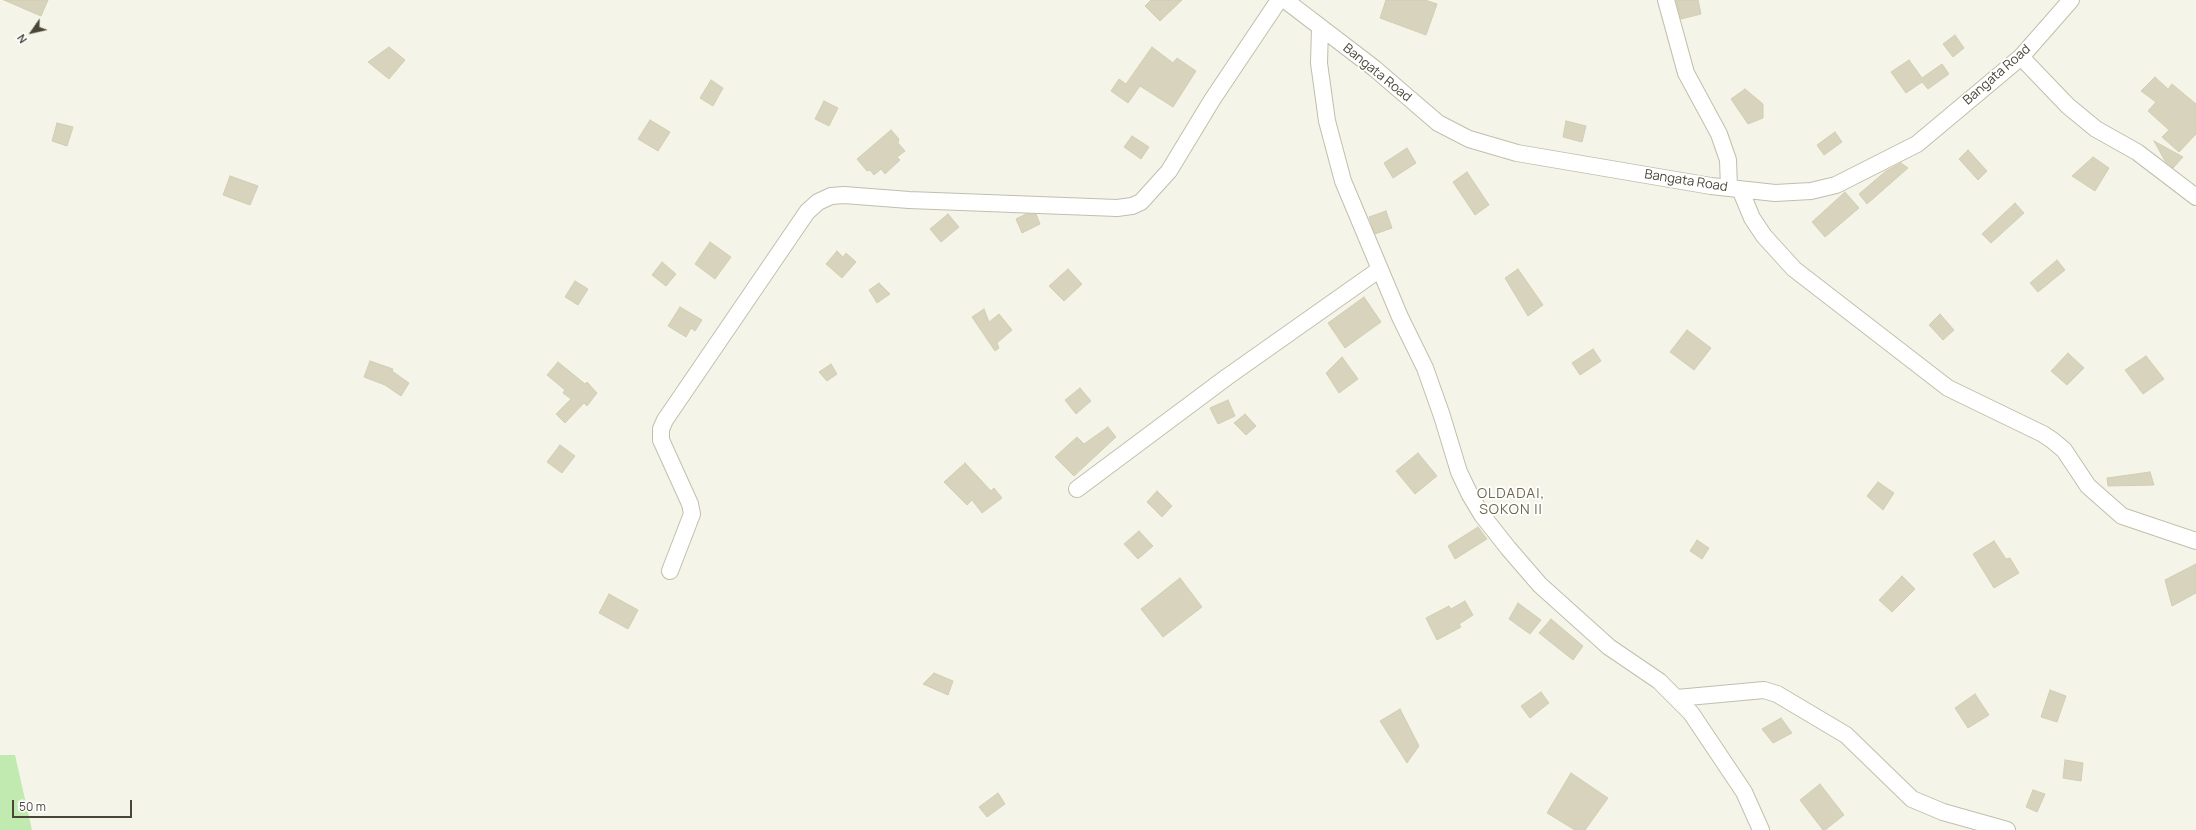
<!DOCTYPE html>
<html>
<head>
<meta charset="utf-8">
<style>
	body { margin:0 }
	#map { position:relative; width:2196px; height:830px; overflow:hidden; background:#f5f4e9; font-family:Manrope,sans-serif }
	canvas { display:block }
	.north { position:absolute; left:12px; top:12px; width:40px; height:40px; -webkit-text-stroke:3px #fff; paint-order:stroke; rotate:236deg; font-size:11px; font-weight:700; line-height:16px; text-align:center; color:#494637 }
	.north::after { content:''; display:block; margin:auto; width:14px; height:18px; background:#494637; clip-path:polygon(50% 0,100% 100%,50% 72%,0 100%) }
	.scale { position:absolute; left:12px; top:800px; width:120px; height:18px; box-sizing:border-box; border:2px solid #494637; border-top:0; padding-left:5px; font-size:12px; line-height:14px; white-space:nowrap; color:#494637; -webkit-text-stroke:3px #fff; paint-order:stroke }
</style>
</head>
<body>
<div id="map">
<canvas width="2196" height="830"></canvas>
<div class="north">N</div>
<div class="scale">50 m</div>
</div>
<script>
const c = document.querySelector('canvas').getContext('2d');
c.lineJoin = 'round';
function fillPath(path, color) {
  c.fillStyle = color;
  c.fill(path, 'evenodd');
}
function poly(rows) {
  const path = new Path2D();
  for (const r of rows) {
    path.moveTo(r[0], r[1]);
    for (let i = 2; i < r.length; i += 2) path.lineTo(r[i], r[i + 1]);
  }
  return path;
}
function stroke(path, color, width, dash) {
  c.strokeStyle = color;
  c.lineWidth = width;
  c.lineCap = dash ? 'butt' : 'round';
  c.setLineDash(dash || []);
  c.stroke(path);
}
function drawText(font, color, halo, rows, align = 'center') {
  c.font = font + ' Manrope,sans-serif';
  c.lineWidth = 3.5;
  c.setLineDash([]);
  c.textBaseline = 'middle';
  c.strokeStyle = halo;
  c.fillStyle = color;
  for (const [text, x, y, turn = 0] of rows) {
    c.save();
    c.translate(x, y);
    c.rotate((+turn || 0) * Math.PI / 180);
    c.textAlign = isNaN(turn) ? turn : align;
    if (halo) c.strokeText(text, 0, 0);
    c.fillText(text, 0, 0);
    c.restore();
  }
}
fillPath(poly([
	[0,755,15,755,32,830,0,830]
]), '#c1eab0');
const building = poly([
	[4,0,48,0,41,16,4,0],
	[1151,0,1182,0,1160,21,1145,6,1151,0],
	[1386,0,1425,0,1437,4,1426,35,1380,18,1386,0],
	[1676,0,1698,0,1701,14,1681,19,1676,0],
	[1955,35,1964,48,1953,57,1943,44,1955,35],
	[389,47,405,60,389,79,368,62,389,47],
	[1152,47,1173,63,1177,58,1196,71,1173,107,1140,86,1128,103,1111,91,1119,79,1126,84,1152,47],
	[1909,60,1922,78,1942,64,1949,74,1928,89,1922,82,1906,93,1891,72,1909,60],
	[2155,77,2168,89,2172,84,2196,104,2196,134,2179,152,2162,137,2169,130,2148,111,2156,102,2141,91,2155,77],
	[711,80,723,88,713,106,700,98,711,80],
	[1745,89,1763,104,1763,118,1748,124,1731,99,1745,89],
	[824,101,838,108,829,126,815,119,824,101],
	[650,120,670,132,658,151,638,139,650,120],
	[1566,121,1586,126,1582,142,1563,137,1566,121],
	[57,123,73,127,67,146,52,141,57,123],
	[891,130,899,139,898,143,905,151,897,157,900,160,885,174,881,169,874,175,870,170,867,171,857,159,891,130],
	[1835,132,1842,142,1824,155,1817,145,1835,132],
	[1132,136,1149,147,1141,159,1124,147,1132,136],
	[2154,141,2183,157,2173,168,2165,161,2154,141],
	[1407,148,1416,163,1393,178,1384,163,1407,148],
	[1968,150,1987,171,1978,180,1959,159,1968,150],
	[2093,157,2109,168,2095,191,2072,176,2093,157],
	[1901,163,1908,168,1867,204,1859,194,1886,171,1901,163],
	[1467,172,1489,205,1475,215,1453,182,1467,172],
	[230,176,258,186,250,205,223,195,230,176],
	[1845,192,1859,208,1825,237,1812,222,1845,192],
	[2015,203,2024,213,1991,243,1982,234,2015,203],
	[1386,211,1392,228,1375,234,1369,217,1386,211],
	[948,214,959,227,941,242,930,229,948,214],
	[1026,214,1036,214,1040,224,1022,233,1016,219,1026,214],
	[710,242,731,257,715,279,695,264,710,242],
	[837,251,843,257,846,253,856,262,842,278,826,264,837,251],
	[2057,260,2065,270,2038,292,2030,283,2057,260],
	[662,262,676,274,666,286,652,275,662,262],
	[1068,269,1082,284,1064,301,1049,286,1068,269],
	[1518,269,1543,305,1528,316,1505,278,1518,269],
	[575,281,588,289,578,305,565,297,575,281],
	[879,283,890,294,877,303,869,290,879,283],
	[1364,297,1381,322,1345,348,1328,323,1364,297],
	[680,307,702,320,695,331,691,328,686,337,668,326,680,307],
	[984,309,989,322,999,314,1012,330,997,343,999,348,995,351,972,317,984,309],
	[1940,314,1954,330,1943,340,1929,325,1940,314],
	[1687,330,1711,348,1694,370,1670,352,1687,330],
	[1593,349,1601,361,1580,375,1572,363,1593,349],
	[2068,353,2084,368,2067,385,2051,371,2068,353],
	[2146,356,2164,379,2143,394,2125,370,2146,356],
	[1342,357,1358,379,1339,393,1326,373,1342,357],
	[370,361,393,369,392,371,409,383,401,396,385,385,364,377,370,361],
	[558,362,585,384,587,382,597,393,587,406,584,403,565,423,556,414,571,399,563,393,565,390,547,375,558,362],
	[831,364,837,374,827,381,819,372,831,364],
	[1080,388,1091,401,1076,414,1065,400,1080,388],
	[1228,400,1235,416,1218,424,1210,408,1228,400],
	[1245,414,1256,426,1246,435,1234,423,1245,414],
	[1108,427,1116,437,1074,476,1055,457,1077,437,1084,444,1108,427],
	[560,445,575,456,562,473,547,462,560,445],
	[1418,453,1437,476,1415,494,1396,471,1418,453],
	[965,463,991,491,994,488,1002,498,982,513,972,500,967,505,944,482,965,463],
	[2150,472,2154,485,2108,486,2107,478,2150,472],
	[1878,482,1894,493,1883,510,1867,496,1878,482],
	[1157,491,1172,506,1162,517,1147,502,1157,491],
	[1478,527,1487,539,1455,559,1448,546,1478,527],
	[1139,531,1153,546,1138,559,1124,544,1139,531],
	[1697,540,1709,548,1702,559,1690,551,1697,540],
	[1994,541,2006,559,2010,558,2019,573,1994,588,1973,554,1994,541],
	[2196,564,2196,593,2172,606,2165,580,2196,564],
	[1902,576,1915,589,1892,612,1879,600,1902,576],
	[1180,578,1202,607,1163,637,1141,609,1180,578],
	[609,594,638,610,628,629,599,613,609,594],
	[1465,601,1473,615,1459,624,1461,627,1437,640,1426,618,1449,606,1451,609,1465,601],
	[1518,603,1541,620,1530,634,1509,619,1518,603],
	[1551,619,1583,646,1573,660,1539,633,1551,619],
	[934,673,953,681,948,695,923,684,934,673],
	[2050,690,2066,696,2057,722,2041,717,2050,690],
	[1541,692,1549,703,1530,718,1521,706,1541,692],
	[1975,694,1989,715,1968,728,1955,708,1975,694],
	[1400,709,1419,746,1407,763,1380,721,1400,709],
	[1781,718,1792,733,1773,743,1762,729,1781,718],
	[2065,760,2083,763,2081,781,2063,778,2065,760],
	[1571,773,1608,798,1585,830,1575,830,1547,813,1571,773],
	[1820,784,1844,815,1825,830,1823,830,1800,800,1820,784],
	[2033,790,2045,794,2037,812,2026,807,2033,790],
	[998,793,1005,804,987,817,979,807,998,793]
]);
fillPath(building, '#d7d3bd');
stroke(building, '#d2ceb0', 1);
const street = poly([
	[1285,0,1374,68,1438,123,1469,139,1517,153,1711,186,1775,193,1811,191,1836,185,1917,144,2021,57,2071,0],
	[1666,0,1686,73,1719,134,1728,160,1729,188],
	[1320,28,1319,63,1327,121,1343,181,1400,317,1425,368,1442,416,1459,472,1470,495,1482,515,1508,548,1540,585,1609,647,1659,681,1691,713,1744,792,1761,830],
	[2021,57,2068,106,2096,129,2137,152,2196,197],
	[1740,189,1752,218,1764,236,1794,269,1948,388,2043,434,2052,440,2064,450,2088,486,2122,516,2196,541],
	[1077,489,1227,377,1380,269],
	[670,571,692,514,690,504,661,440,661,429,665,420,807,212,818,202,831,196,844,195,909,200,1117,208,1132,206,1141,202,1169,171,1212,100,1279,0],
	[1677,698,1764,690,1777,694,1846,735,1912,799,1943,812,2007,830]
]);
stroke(street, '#c1bfab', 18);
stroke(street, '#fff', 16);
drawText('13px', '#494637', '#fff', [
	["Bangata Road",1377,73,39],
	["Bangata Road",1997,75,-41],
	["Bangata Road",1686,181,9]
]);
c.letterSpacing = '1px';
drawText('14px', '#6c674d', '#fff', [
	["OLDADAI,",1511,494],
	["SOKON II",1511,510]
]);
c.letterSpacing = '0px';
</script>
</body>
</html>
